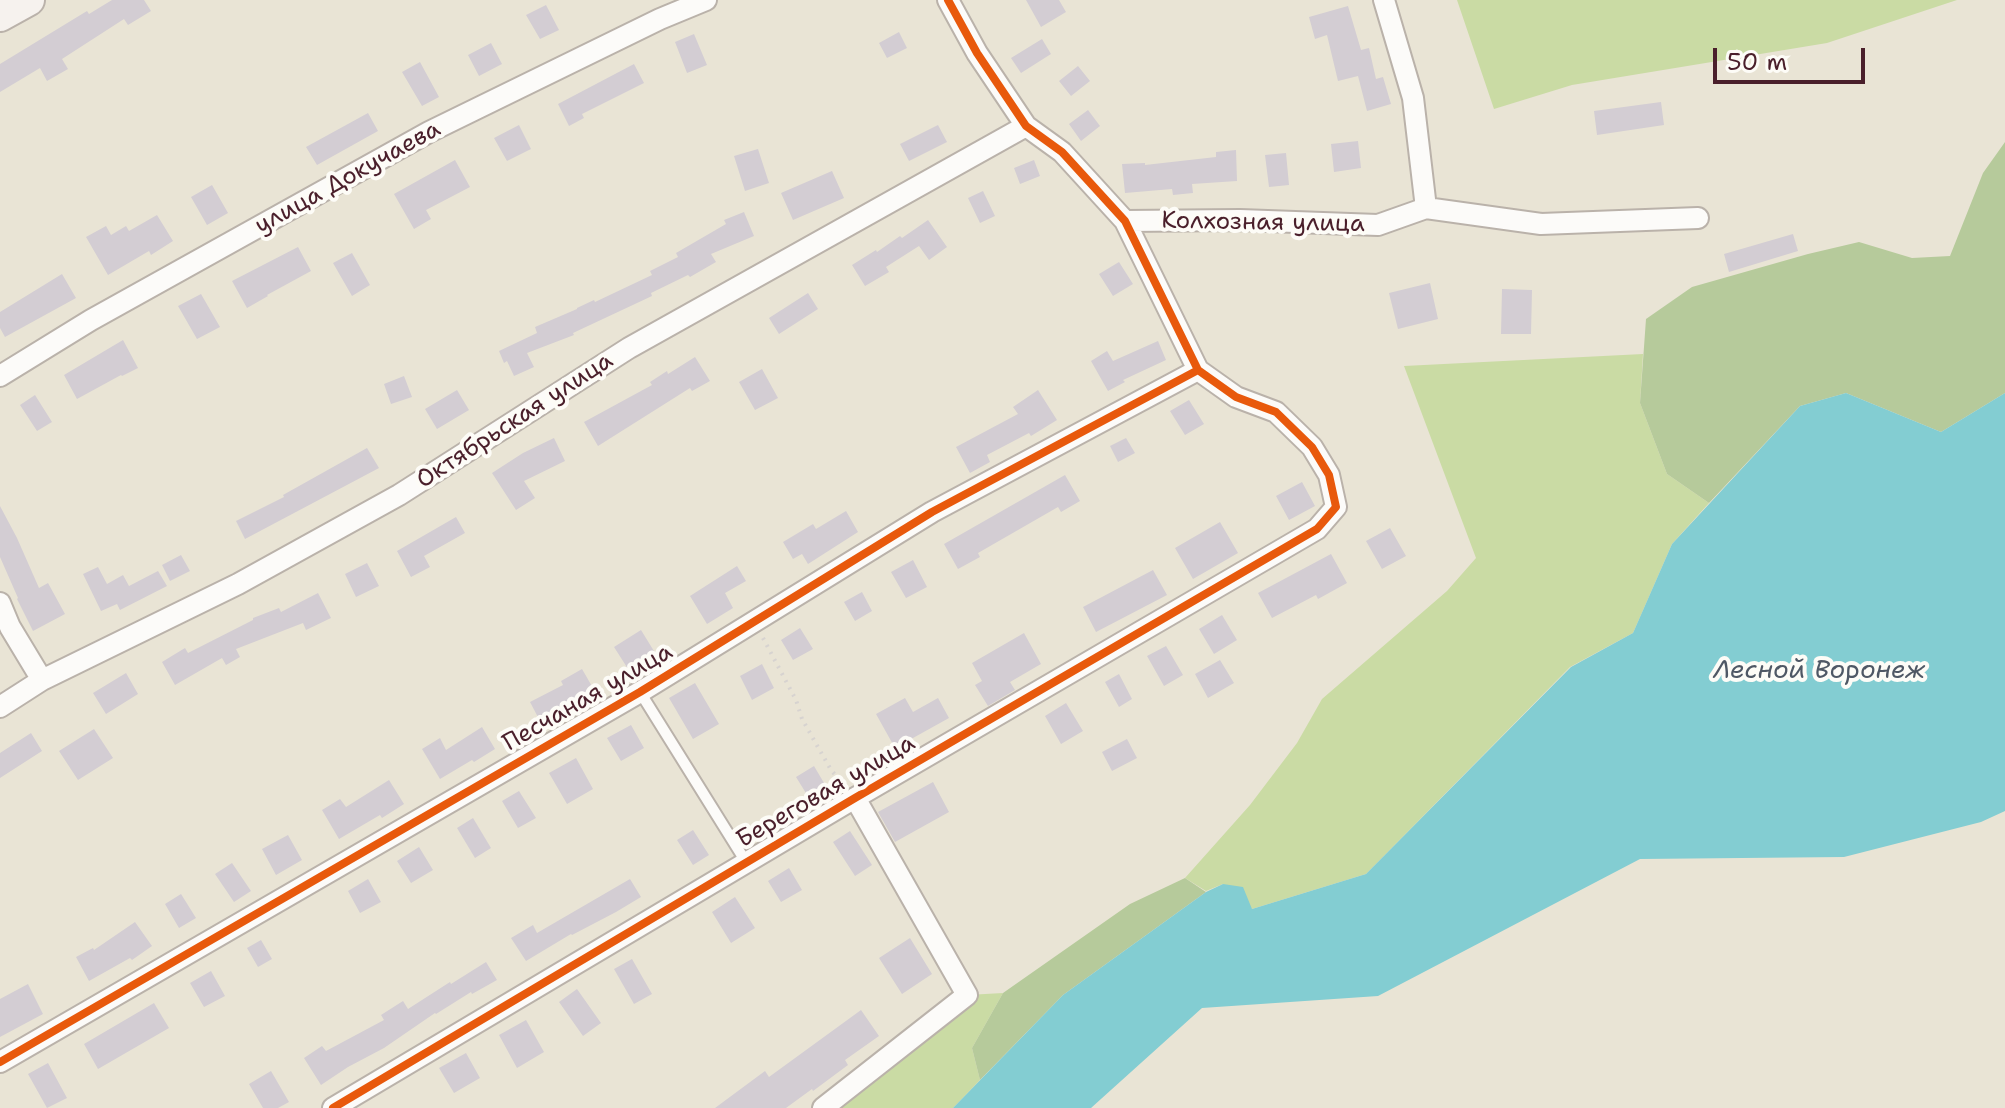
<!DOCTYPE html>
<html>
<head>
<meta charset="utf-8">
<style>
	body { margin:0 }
	#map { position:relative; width:2005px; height:1108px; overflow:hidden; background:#e9e4d5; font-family:"Shantell Sans",sans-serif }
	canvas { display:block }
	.scale { position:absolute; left:1713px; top:48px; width:152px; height:36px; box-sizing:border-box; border:4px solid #4a1f2b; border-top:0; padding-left:10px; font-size:24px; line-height:28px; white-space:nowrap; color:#4a1f2b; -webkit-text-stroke:6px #fdfcf7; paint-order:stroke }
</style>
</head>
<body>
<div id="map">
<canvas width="2005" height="1108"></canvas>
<div class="scale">50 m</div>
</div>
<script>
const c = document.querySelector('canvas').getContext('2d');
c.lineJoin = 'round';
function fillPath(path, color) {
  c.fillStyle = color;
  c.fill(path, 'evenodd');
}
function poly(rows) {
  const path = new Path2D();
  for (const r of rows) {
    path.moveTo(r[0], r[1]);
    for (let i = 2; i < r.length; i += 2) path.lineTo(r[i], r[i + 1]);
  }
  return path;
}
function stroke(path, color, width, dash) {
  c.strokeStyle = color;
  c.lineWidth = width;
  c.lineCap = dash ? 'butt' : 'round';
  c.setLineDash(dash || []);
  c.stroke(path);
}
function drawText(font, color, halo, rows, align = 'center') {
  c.font = font + ' "Shantell Sans",sans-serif';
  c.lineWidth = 8;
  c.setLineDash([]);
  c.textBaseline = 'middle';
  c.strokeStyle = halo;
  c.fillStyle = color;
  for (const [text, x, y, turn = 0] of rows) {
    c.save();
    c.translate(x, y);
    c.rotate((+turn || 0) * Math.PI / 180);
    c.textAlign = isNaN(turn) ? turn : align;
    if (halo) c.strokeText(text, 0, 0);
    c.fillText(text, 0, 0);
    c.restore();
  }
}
fillPath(poly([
	[1457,0,1957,0,1827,43,1572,85,1494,109],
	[1643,354,1640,403,1667,474,1709,503,1672,544,1633,633,1570,667,1366,874,1252,909,1223,884,1206,891,1185,878,1250,805,1297,743,1322,699,1447,591,1476,558,1404,366],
	[1003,993,972,1048,980,1080,953,1108,823,1108,967,995]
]), '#cadba4');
fillPath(poly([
	[2005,142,2005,393,1941,432,1846,393,1800,406,1709,503,1667,474,1640,403,1646,319,1692,287,1808,254,1859,242,1912,258,1950,256,1983,173],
	[1185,878,1206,892,1063,995,980,1080,972,1048,1003,993,1130,904]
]), '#b6ca9b');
fillPath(poly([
	[1846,393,1941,432,2005,393,2005,811,1981,822,1844,857,1640,859,1378,996,1202,1008,1091,1108,953,1108,1063,995,1206,892,1223,884,1243,887,1252,909,1366,874,1571,667,1633,633,1672,544,1800,406]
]), '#83cdd2');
fillPath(poly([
	[112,0,144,0,151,11,128,25,124,19,62,59,68,69,47,81,40,68,0,92,0,64,87,11,89,14],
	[1026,0,1059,0,1066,12,1041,27],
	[546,5,559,30,540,39,526,15],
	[1348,6,1361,50,1369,48,1376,79,1383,77,1391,104,1367,111,1358,76,1338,81,1327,35,1315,39,1309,17],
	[899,32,907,48,887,58,879,43],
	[694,34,707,65,687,73,675,42],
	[1042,39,1051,54,1021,73,1011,58],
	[491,43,502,64,479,76,468,55],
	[420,62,439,97,422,106,402,72],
	[634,64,644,83,582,114,584,118,569,126,558,104],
	[1078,66,1090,81,1071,96,1059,81],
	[1661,102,1664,125,1597,135,1594,111],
	[1088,110,1100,126,1081,141,1069,124],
	[368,113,378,131,317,165,306,147],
	[519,125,531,149,507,161,494,138],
	[938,125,947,142,909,161,900,144],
	[1358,141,1361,168,1334,172,1331,144],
	[758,149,769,183,745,191,734,156],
	[1236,150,1237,181,1192,184,1193,193,1173,195,1172,189,1125,193,1122,164,1145,163,1145,165,1216,157,1216,152],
	[1286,153,1289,185,1269,187,1265,155],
	[455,160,470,187,426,210,431,219,414,229,394,194],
	[1034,160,1040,176,1020,184,1014,168],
	[832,171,844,198,793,220,781,193],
	[212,185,228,213,207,225,191,197],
	[983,191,995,216,980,223,968,198],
	[744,212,754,236,711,254,716,262,690,277,688,275,651,293,652,296,573,333,574,335,527,353,534,367,514,376,507,361,504,363,499,351,537,333,535,327,577,309,577,308,594,300,595,302,652,275,650,271,678,257,676,253,726,224,724,220],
	[157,215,173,241,151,255,149,251,108,275,86,237,106,226,111,235,126,226,129,231],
	[928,220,947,247,929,260,919,246,886,267,889,272,865,286,852,265,876,250,877,252,900,236,902,238],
	[1793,234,1798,251,1729,272,1724,254],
	[298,247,311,271,267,295,268,296,247,308,232,281],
	[352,253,370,285,352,296,333,263],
	[1119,262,1133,284,1113,296,1099,274],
	[62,274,76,298,5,337,0,328,0,312],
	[1430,283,1438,319,1398,329,1389,293],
	[1502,289,1532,290,1531,334,1501,334],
	[808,293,818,309,779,334,769,318],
	[201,294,220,327,197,339,178,306],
	[123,340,138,368,122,376,121,375,77,399,64,375],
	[1158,341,1166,360,1123,380,1125,382,1108,391,1091,361,1107,351,1113,361],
	[695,357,710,381,692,391,690,388,598,446,584,422,652,385,650,382,667,371,668,374],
	[762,369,778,398,755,410,739,382],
	[404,376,412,397,391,404,384,384],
	[457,390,469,410,437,429,425,409],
	[1038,390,1057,420,1031,436,1029,433,987,455,990,462,970,473,956,447,1018,414,1013,407],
	[35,395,52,422,37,431,20,405],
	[1189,400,1204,424,1185,435,1170,411],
	[554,438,565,461,524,481,535,498,516,510,492,473,523,453],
	[1126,438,1135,453,1118,462,1110,446],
	[367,448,379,468,245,539,236,521,284,497,283,495],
	[1065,475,1080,501,1061,512,1058,507,978,553,980,557,958,569,944,544],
	[1302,482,1315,506,1289,520,1276,496],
	[0,506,17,538,39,588,48,583,65,614,33,631,17,599,18,598,0,557],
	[846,511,858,532,808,564,802,554,793,559,783,542,813,524,816,529],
	[456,517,465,533,424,556,430,567,411,577,397,551],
	[1220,522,1238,553,1193,579,1175,548],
	[1390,528,1406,556,1382,569,1366,541],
	[1331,554,1347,583,1318,599,1316,595,1272,618,1258,593],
	[181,555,190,571,170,581,162,565],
	[913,560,927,587,906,598,891,572],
	[367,563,379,586,356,597,345,574],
	[737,566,746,581,725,593,733,608,707,624,690,596],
	[98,567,107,584,123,575,129,586,158,571,167,586,120,610,117,604,101,611,83,574],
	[1153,570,1167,595,1096,632,1083,607],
	[862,592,872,611,855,621,844,602],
	[318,593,331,618,306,630,303,623,236,649,240,657,226,665,222,658,175,685,162,662,185,648,188,653,253,620,253,618,279,608,281,612],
	[1222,615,1237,640,1214,654,1199,629],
	[800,628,813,649,793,660,781,640],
	[641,630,657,656,630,672,614,647],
	[1024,633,1041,664,1010,682,1015,690,988,706,975,685,982,681,972,663],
	[1166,646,1183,675,1164,686,1147,656],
	[1220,660,1234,683,1208,698,1195,674],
	[762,664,774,688,752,700,740,676],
	[582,669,593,688,560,708,561,710,540,721,530,702,563,685,561,681],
	[126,673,138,694,106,714,93,693],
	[1119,674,1132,699,1119,707,1105,682],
	[695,683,719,724,693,739,669,698],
	[905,698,913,712,938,698,949,718,895,748,876,714],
	[1066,703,1083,731,1061,744,1045,716],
	[631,725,644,748,621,761,607,738],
	[482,727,495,749,474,762,472,760,440,779,422,749,440,738,446,750],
	[94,729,113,758,78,780,59,751],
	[31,733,42,751,0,778,0,753],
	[1127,739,1137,758,1112,771,1102,752],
	[576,758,593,789,567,804,549,773],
	[814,766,827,788,809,798,796,777],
	[389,780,404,804,382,818,380,815,339,839,322,810,340,799,346,807],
	[933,782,949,812,895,842,878,812],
	[519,791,536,818,518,828,502,801],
	[473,818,491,848,475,858,457,828],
	[693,830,709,855,693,865,677,840],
	[850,831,872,865,855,876,833,842],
	[288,835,302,860,276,875,262,849],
	[419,847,433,870,411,883,397,861],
	[232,863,251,891,234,902,215,874],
	[789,868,802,890,781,902,768,881],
	[368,879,381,902,360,913,348,891],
	[630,879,641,897,616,912,572,935,571,934,526,961,511,938,533,925,537,933],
	[181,894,196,918,179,928,165,904],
	[735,897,755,928,731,943,712,912],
	[135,922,152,946,132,960,130,958,89,981,76,957,93,948,94,950],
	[910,938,932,974,902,994,879,958],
	[261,940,272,959,258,967,247,948],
	[632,959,652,994,634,1004,614,969],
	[486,962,497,980,472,994,471,992,436,1014,435,1013,384,1048,348,1067,321,1085,304,1058,322,1046,326,1051,384,1020,381,1015,403,1001,408,1009,450,982,451,984],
	[211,971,225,996,204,1007,190,983],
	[28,984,43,1014,0,1037,0,999],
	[577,989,601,1023,583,1036,559,1002],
	[154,1003,169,1028,98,1069,84,1044],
	[861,1010,879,1036,845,1060,848,1065,813,1091,812,1089,786,1108,715,1108,765,1071,769,1077],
	[526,1020,544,1052,517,1068,499,1035],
	[466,1053,480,1078,454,1093,439,1068],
	[48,1063,67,1098,47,1108,28,1074],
	[271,1071,289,1102,278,1108,263,1108,249,1084]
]), '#d3cdd3');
const lane = poly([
	[640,692,746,862]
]);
const street = poly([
	[1426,208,1541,224,1698,218],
	[1125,221,1240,220,1378,225,1426,208,1413,98,1384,0],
	[0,376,91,320,429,132,660,19,706,0],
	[0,603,10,627,42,680],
	[0,707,42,680,238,584,399,495,629,348,1026,126],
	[0,1062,640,692,932,512,1198,370],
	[333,1108,855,798,1317,529,1336,507,1329,475,1312,447,1276,412,1236,397,1198,370,1125,221,1062,152,1026,126,977,53,948,0],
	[823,1108,967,995,855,798]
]);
const secondary = poly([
	[0,16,29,0]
]);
stroke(lane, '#bab2aa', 14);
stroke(street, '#bab2aa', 24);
stroke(secondary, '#bab2aa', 34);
stroke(poly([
	[763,638,796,700,802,719,831,770,843,784]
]), '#d7d3d0', 4, [2, 6]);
stroke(lane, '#fcfbf9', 10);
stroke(street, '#fcfbf9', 20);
stroke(secondary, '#f6f2ee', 30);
stroke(poly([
	[0,1062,640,692,932,512,1198,370],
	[333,1108,855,798,1317,529,1336,507,1329,475,1312,447,1276,412,1236,397,1198,370,1125,221,1062,152,1026,126,977,53,948,0]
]), '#e8590c', 8);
drawText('24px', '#4a1f2b', '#fdfcf7', [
	["улица Докучаева",348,178,-29],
	["Колхозная улица",1263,223,1],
	["Октябрьская улица",515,421,-33],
	["Песчаная улица",588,698,-30],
	["Береговая улица",826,792,-30]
]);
drawText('italic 26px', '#4f5865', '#fdfcf7', [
	["Лесной Воронеж",1819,671]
]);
</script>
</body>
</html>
